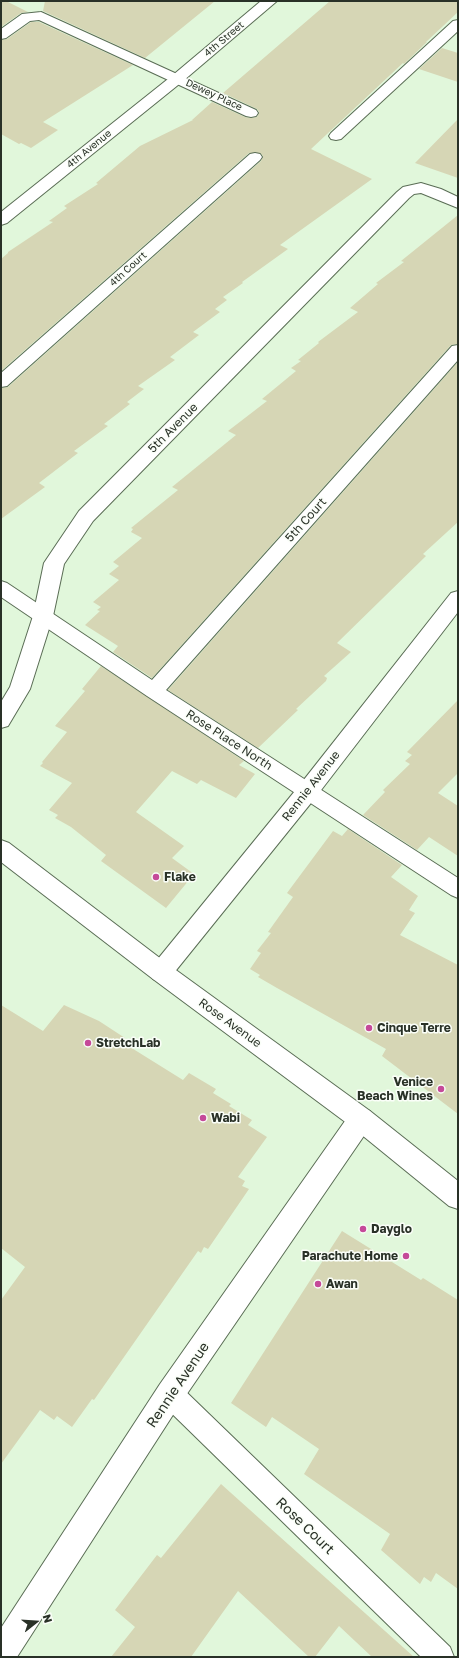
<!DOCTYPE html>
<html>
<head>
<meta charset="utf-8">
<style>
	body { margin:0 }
	#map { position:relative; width:459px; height:1658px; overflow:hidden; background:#e1f7db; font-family:"Golos Text",sans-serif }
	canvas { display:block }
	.frame { position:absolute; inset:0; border:2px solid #293127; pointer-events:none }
	.north { position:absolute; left:16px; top:1602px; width:40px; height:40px; -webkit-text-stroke:3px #fafef8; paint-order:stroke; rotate:73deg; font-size:11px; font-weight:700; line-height:16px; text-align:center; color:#293127 }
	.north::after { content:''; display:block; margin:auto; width:14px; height:18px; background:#293127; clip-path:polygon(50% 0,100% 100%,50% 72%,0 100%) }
</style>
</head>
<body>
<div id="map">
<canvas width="459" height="1658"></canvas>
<div class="frame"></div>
<div class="north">N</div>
</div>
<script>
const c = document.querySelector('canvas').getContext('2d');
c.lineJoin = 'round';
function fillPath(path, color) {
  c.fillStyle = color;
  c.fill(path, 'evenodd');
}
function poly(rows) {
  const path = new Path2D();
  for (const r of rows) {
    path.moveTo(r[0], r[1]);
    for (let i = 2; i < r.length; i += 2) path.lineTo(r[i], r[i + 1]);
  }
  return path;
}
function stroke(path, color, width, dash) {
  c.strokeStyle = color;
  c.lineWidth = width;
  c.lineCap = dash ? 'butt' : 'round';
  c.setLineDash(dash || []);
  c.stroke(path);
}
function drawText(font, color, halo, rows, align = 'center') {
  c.font = font + ' "Golos Text",sans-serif';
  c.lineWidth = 3;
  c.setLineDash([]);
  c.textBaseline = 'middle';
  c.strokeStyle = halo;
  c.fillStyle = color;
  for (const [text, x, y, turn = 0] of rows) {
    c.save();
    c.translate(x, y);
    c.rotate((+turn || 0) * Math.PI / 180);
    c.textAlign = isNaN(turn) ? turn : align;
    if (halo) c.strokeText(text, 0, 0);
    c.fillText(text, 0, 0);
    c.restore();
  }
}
fillPath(poly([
	[1,1,6,1,28,12,21,13,1,27],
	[45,1,215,1,145,58,43,11],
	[330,1,458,1,458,12,426,42,427,42,404,64,403,63,311,149,372,179,280,245,288,249,242,282,243,283,223,297,227,300,215,309,220,312,193,332,199,335,170,357,175,360,138,386,144,389,127,402,130,404,104,424,108,426,74,451,78,453,39,483,45,487,1,519,1,388,8,387,261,161,263,156,260,153,249,153,1,371,1,259,8,253,8,252,53,222,49,221,67,208,64,206,98,184,96,183,140,146,193,120,192,120,212,102,245,117,251,118,257,117,259,112,257,109,223,93],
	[31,22,39,22,133,65,43,122,58,130,31,148,21,143,19,144,1,134,1,40,7,39],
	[442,48,458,53,458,82,419,69],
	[458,119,458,178,415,163],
	[458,215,458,344,451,345,152,678,113,652,118,646,85,625,100,611,97,610,101,607,93,602,119,580,109,574,119,566,113,562,142,538,131,532,133,529,131,528,178,490,172,487,236,435,228,431,267,401,262,399,296,371,291,368,301,361,298,360,319,343,318,342,358,312,350,308,378,284,376,283,404,262,401,261],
	[458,362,458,522,423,554,426,556,337,643,351,652,324,676,327,678,326,681,296,709,298,710,258,748,168,690],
	[101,666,244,761,239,765,255,774,236,798,201,780,197,784,172,771,136,812,184,846,172,858,194,874,166,908,101,861,106,855,71,827,55,818,58,815,49,810,72,783,40,766,43,763,42,762,67,732,55,726,85,691,82,689],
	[458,700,458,773,438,793,458,806,458,856,429,837,417,850,363,815,385,792,383,790,410,764,405,761,412,755,407,752],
	[348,829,402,865,391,877,418,896,409,910,415,913,400,935,458,965,458,1114,382,1056,386,1049,277,988,258,977,260,975,250,969,261,953,257,951,271,933,268,932,293,897,287,893,333,831,342,836],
	[1,1005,43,1031,64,1005,99,1021,125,1038,122,1042,183,1080,189,1073,216,1089,213,1093,231,1104,229,1106,252,1120,248,1125,267,1137,238,1177,245,1181,242,1186,249,1189,208,1249,204,1247,201,1253,198,1251,94,1400,92,1399,72,1427,57,1416,54,1420,40,1410,1,1464,1,1300,25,1267,1,1248],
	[342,1231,421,1280,423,1278,458,1300,458,1589,436,1573,431,1582,424,1577,420,1584,381,1550,390,1534,304,1474,319,1449,272,1417,266,1427,231,1403],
	[221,1484,414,1657,372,1657,339,1626,315,1657,309,1657,238,1591,191,1657,111,1657,135,1627,115,1610,157,1555,161,1558]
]), '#d6d6b5');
const lane = poly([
	[41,12,256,110,258,113,256,116,251,117,246,116,39,20,30,21,6,38,1,39,1,29,22,14,41,12],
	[458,20,458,31,341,139,336,140,331,139,329,136,331,133,453,21,458,20],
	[255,153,260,154,262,157,260,160,7,386,1,387,1,373,250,154,255,153],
	[458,345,458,360,166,690,458,878,458,898,451,895,147,696,1,597,1,581,7,583,152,680,452,346,458,345],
	[170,1382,179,1385,450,1647,454,1657,421,1657,161,1403,158,1394,161,1385,170,1382]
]);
const street = poly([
	[421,183,441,189,458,197,458,208,421,193,414,194,409,198,93,521,64,564,53,616,30,689,8,726,1,728,1,702,10,687,33,616,44,563,79,511,397,192,403,187,421,183],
	[458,591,458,612,315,798,169,979,161,982,153,979,149,972,153,965,299,786,451,593,458,591],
	[361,1108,370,1111,373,1119,370,1127,180,1404,17,1657,1,1657,1,1628,160,1384,352,1111,361,1108]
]);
const secondary = poly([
	[261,1,277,1,183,81,7,223,1,225,1,212,173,75,261,1],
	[1,840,9,843,169,965,370,1111,458,1181,458,1209,449,1206,352,1127,153,979,1,862,1,840]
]);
stroke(lane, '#5a6d55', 2);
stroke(street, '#5a6d55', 2);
stroke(secondary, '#5a6d55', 2);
fillPath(lane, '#fff');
fillPath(street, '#fff');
fillPath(secondary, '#fff');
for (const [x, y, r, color] of [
	[156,877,4,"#c54999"],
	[369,1028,4,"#c54999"],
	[88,1043,4,"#c54999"],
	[441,1089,4,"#c54999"],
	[203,1118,4,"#c54999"],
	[363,1229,4,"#c54999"],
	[406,1256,4,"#c54999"],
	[318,1284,4,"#c54999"]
]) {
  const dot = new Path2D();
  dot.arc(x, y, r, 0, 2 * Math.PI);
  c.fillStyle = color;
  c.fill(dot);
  stroke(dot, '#fafef8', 1.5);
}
drawText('10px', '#293127', '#fafef8', [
	["4th Street",224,39,-40],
	["Dewey Place",214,95,25],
	["4th Avenue",89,149,-39],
	["4th Court",128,269,-42]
]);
drawText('12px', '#293127', '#fafef8', [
	["5th Avenue",173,428,-45],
	["5th Court",306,520,-48],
	["Rose Place North",229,740,33],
	["Rennie Avenue",311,786,-52],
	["Rose Avenue",230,1023,36]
]);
drawText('bold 12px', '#293127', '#fafef8', [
	["Flake",164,877],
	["Cinque Terre",377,1028],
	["StretchLab",96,1043],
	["Venice",433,1082,"right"],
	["Beach Wines",433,1096,"right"],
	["Wabi",211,1118],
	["Dayglo",371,1229],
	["Parachute Home",398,1256,"right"],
	["Awan",326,1284]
], 'left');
drawText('14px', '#293127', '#fafef8', [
	["Rennie Avenue",178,1385,-56],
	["Rose Court",305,1526,44]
]);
</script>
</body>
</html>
